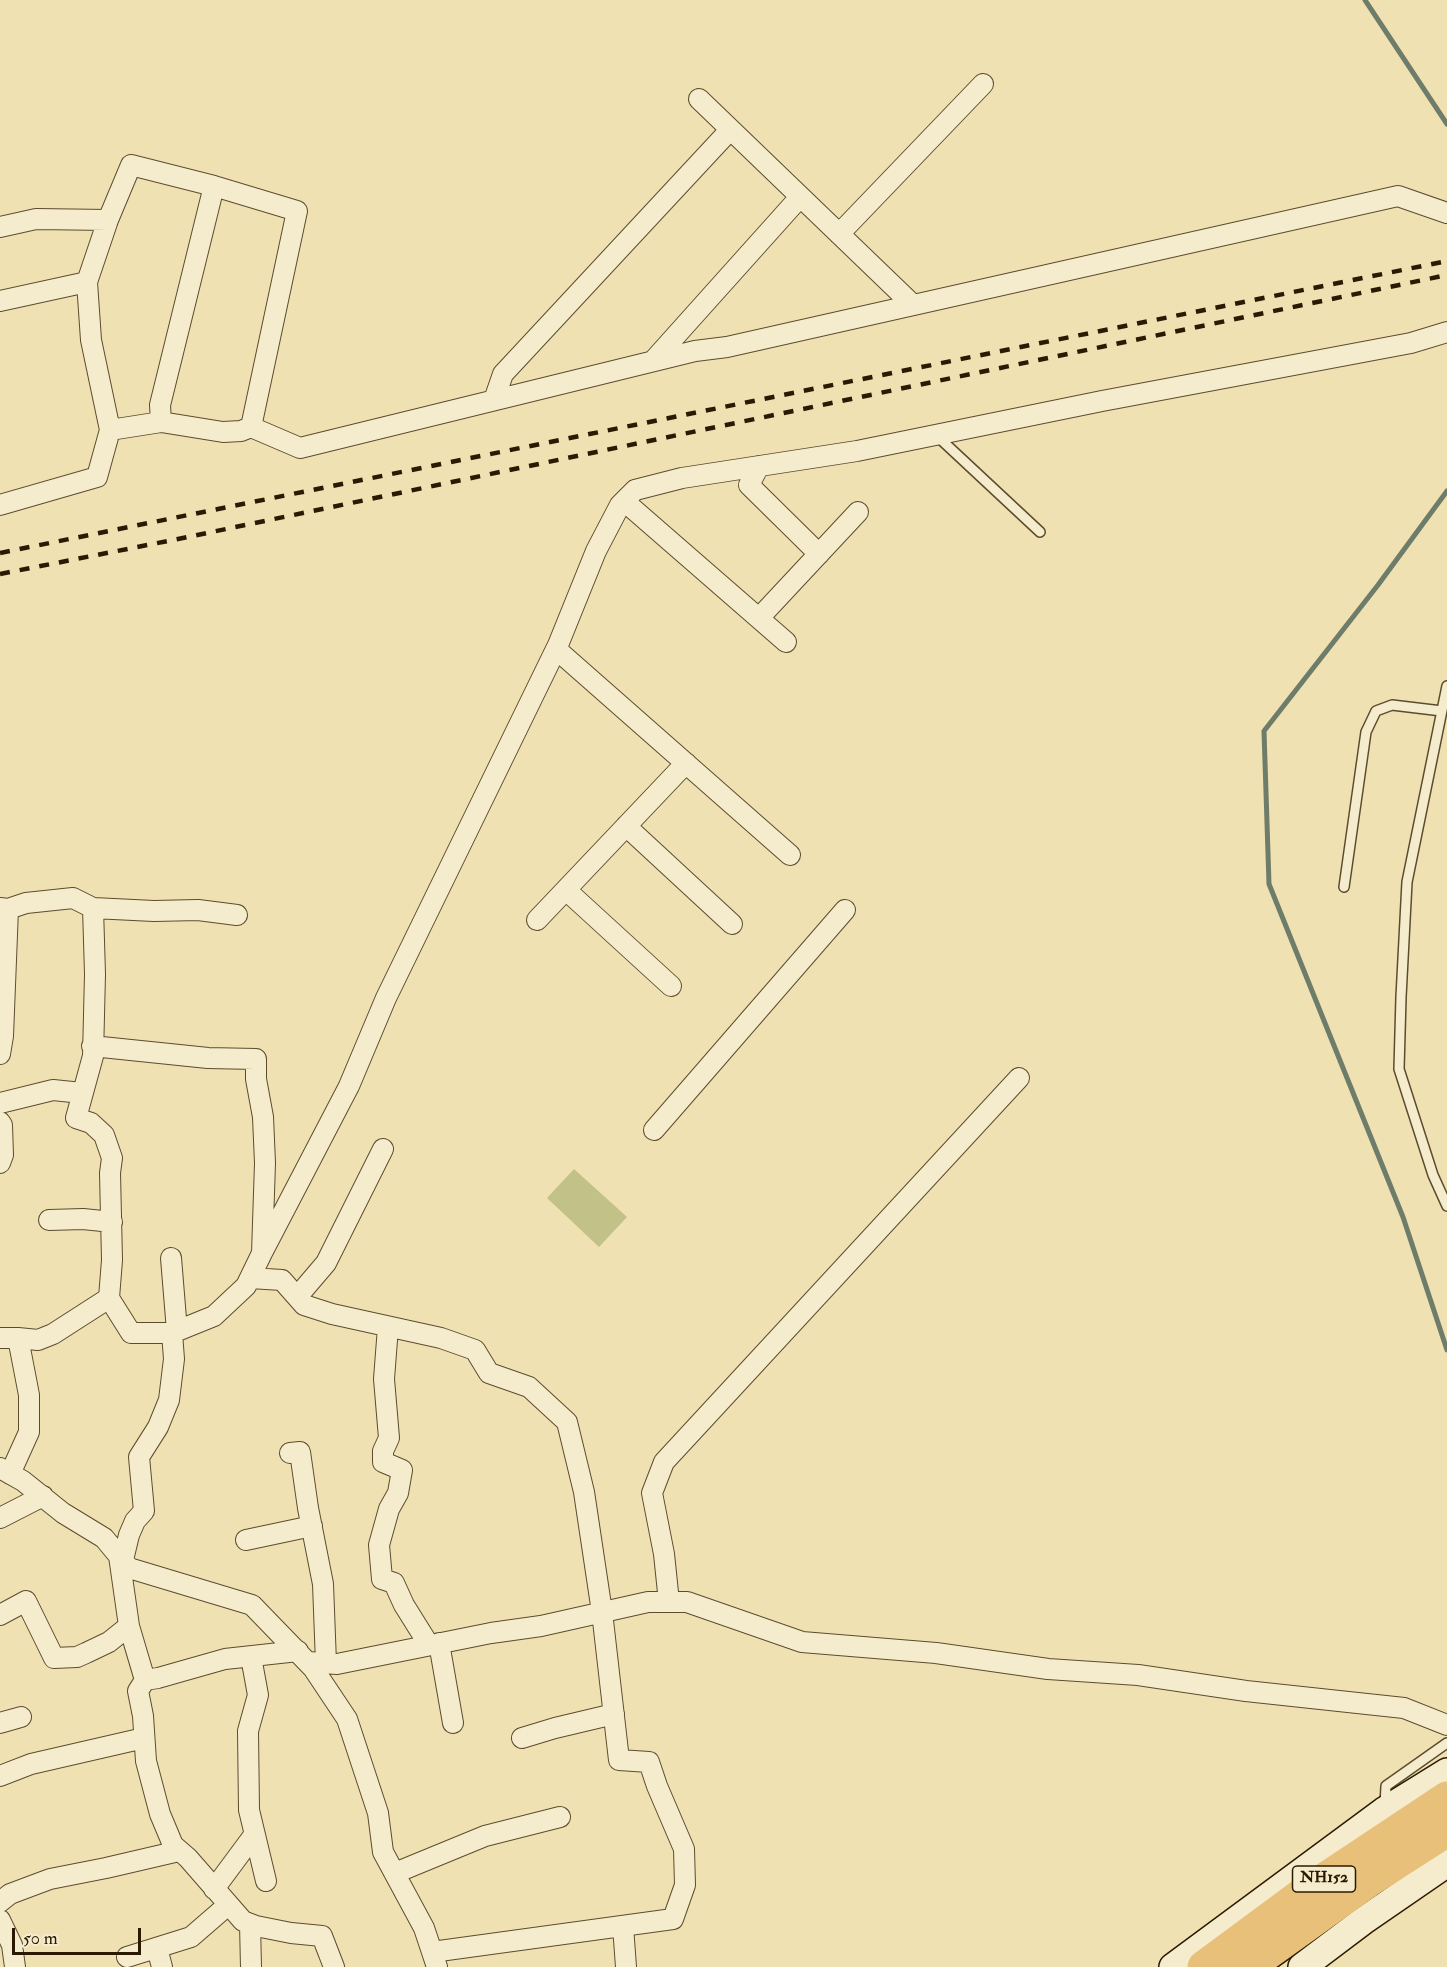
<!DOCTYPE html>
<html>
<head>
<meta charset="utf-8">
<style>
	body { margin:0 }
	#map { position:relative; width:1447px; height:1967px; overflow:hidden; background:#f0e1b3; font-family:"IM FELL Double Pica",serif }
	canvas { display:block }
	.scale { position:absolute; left:12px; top:1928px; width:129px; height:27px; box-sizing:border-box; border:3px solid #2b1a02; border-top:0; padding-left:8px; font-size:18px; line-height:21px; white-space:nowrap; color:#2b1a02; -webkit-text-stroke:4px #f5ecce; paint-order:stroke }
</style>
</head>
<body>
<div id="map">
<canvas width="1447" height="1967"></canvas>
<div class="scale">50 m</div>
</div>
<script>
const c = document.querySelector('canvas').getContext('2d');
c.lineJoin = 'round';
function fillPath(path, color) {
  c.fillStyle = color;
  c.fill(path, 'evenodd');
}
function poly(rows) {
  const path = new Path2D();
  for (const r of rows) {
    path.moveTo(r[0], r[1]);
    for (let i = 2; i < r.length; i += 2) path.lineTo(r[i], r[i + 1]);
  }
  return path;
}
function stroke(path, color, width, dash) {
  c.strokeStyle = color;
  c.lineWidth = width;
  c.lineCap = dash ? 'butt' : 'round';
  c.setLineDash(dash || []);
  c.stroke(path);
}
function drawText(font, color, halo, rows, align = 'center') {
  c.font = font + ' "IM FELL Double Pica",serif';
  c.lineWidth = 4.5;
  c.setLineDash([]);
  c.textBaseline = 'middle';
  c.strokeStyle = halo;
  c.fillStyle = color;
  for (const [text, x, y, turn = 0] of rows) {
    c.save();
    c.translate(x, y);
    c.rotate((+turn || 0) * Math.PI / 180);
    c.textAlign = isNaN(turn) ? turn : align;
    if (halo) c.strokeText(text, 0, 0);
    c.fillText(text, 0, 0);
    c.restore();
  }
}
fillPath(poly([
	[574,1169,627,1217,599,1247,547,1198]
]), '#c1c188');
stroke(poly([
	[1365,0,1447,124],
	[1447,491,1378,585,1264,731,1269,884,1403,1217,1447,1350]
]), '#6e7c6a', 5);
const lane = poly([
	[936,435,1040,532],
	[1447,686,1407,882,1401,997,1399,1069,1433,1175,1447,1206],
	[1344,887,1366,732,1376,711,1392,705,1442,711],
	[1385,1806,1386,1786,1447,1743]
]);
const street = poly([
	[699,99,913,305],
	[0,227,36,219,108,220],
	[839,234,983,84],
	[0,301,87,282],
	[653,361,800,197],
	[494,400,503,374,730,130],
	[161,422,160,405,214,186],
	[251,427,300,448,695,351,727,347,1398,196,1447,213],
	[759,466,749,485,819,554],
	[624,501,786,642],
	[0,505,97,477,110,430,91,340,87,282,108,220,131,165,214,186,297,211,251,427,241,431,223,432,161,422,110,430],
	[759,618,858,512],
	[556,649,790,855],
	[626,826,732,924],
	[566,890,671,986],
	[0,908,8,909,26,903,73,898,93,908,95,974,93,1056,76,1118,91,1123,104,1135,112,1158,110,1173,112,1260,109,1298,53,1334,38,1340,18,1338,0,1338],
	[93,908,154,911,198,910,237,915],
	[537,920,686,763],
	[92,1046,208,1058,256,1059,256,1079,263,1117,265,1163,262,1253,246,1286,214,1316,172,1333,131,1333,109,1298],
	[0,1054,3,1036,8,909],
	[0,1103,53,1090,82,1093],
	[0,1122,2,1125,3,1155,0,1163],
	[654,1130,845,910],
	[49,1220,83,1219,112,1222],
	[262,1253,349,1086,386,998,558,645,596,551,620,505,635,490,682,478,857,451,1102,401,1411,343,1447,332],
	[171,1258,177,1331],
	[250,1278,282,1280,304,1305,332,1314,441,1338,475,1350,489,1373,529,1387,567,1422,584,1492,602,1612,619,1760,649,1762,657,1786,684,1849,685,1885,673,1919,432,1952],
	[297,1297,326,1263,383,1149],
	[388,1327,384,1379,389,1438,383,1451,383,1462,402,1470,398,1493,389,1509,379,1545,382,1579,394,1583,404,1605,429,1645],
	[290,1453,300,1452,308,1508,323,1584,326,1663],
	[0,1468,23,1481,63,1513,104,1538,129,1568,252,1605,313,1668,347,1719,378,1813,383,1852,424,1928,437,1967],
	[10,1474,29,1432,29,1395,18,1338],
	[0,1518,43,1496],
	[246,1540,312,1526],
	[119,1556,129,1626,145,1680,138,1691,143,1716,146,1761,160,1814,173,1845,188,1858,243,1921,256,1926,291,1933,322,1936,334,1967],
	[123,1560,129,1535,135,1521,144,1511,139,1457,158,1427,169,1400,174,1359,172,1333],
	[669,1602,664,1554,652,1493,664,1462,1019,1078],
	[0,1615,26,1601,54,1658,77,1657,86,1653,109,1642,129,1626],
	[439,1643,453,1723],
	[251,1657,258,1695,248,1731,249,1810,266,1881],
	[308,1662,337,1664,491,1633,541,1626,648,1602,687,1602,802,1642,936,1653,1048,1669,1138,1675,1246,1691,1404,1708,1447,1725],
	[145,1680,158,1678,225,1659,298,1651],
	[0,1723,21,1717],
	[522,1738,555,1728,614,1714],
	[0,1776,31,1764,144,1738],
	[395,1873,485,1836,560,1817],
	[214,1889,254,1835],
	[0,1902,10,1894,50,1879,106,1868,179,1851],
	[0,1920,12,1945,15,1967],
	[250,1924,251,1967],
	[623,1926,626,1967],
	[157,1948,162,1967],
	[127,1957,191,1937,228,1905]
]);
const secondary = poly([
	[1173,1967,1384,1811,1447,1772],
	[1302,1967,1363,1921,1447,1863]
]);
const highway = poly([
	[1204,1967,1304,1893,1447,1798],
	[1248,1967,1368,1881,1447,1830]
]);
stroke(lane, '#5c4c2e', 12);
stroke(street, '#5c4c2e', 22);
stroke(secondary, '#2b1a02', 30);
stroke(highway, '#2b1a02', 36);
stroke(lane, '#f5ecce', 9);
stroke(street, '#f5ecce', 20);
stroke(secondary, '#f5ecce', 27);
stroke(highway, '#e8c07a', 33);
stroke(poly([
	[0,553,1447,261],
	[0,574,178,539,1447,275]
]), '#2b1a02', 4.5, [10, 10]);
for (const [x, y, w] of [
	[1324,1879,63]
]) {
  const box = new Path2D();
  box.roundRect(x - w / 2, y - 13, w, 26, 4.5);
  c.fillStyle = '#f5ecce';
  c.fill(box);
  stroke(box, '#2b1a02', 1.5);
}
drawText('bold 16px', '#2b1a02', null, [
	["NH152",1324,1879]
]);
</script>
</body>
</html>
